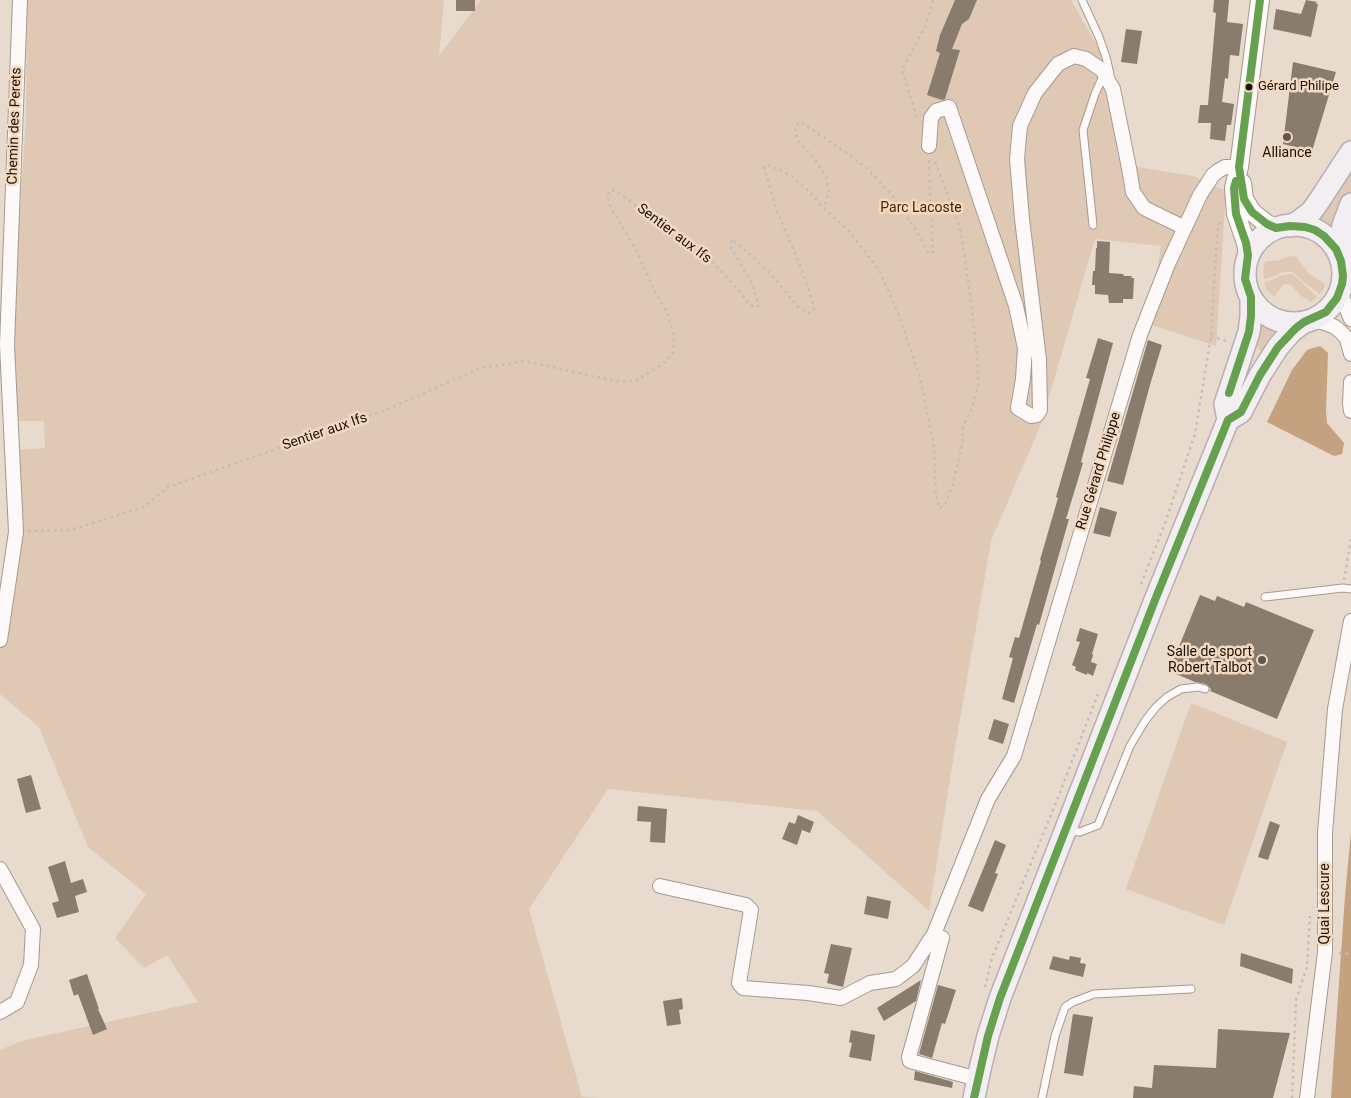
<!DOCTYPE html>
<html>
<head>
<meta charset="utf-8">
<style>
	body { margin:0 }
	canvas { display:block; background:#e8dacd }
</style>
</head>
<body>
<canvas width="1351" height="1098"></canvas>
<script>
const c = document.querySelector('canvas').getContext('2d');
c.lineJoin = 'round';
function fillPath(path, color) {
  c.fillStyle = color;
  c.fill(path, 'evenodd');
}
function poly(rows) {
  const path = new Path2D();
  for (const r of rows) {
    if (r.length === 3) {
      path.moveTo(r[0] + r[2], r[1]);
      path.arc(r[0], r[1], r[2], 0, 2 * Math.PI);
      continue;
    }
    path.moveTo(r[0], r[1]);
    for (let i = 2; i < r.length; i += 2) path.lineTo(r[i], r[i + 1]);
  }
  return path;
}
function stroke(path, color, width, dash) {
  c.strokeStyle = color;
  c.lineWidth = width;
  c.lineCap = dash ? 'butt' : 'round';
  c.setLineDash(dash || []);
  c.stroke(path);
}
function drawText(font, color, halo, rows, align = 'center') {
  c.font = font + ' Roboto,sans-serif';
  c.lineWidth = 5;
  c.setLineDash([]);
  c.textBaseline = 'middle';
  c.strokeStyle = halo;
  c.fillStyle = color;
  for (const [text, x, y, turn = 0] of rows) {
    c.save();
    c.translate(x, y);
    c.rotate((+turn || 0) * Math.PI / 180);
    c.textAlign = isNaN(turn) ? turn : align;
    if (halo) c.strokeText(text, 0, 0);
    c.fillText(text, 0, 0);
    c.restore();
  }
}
fillPath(poly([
	[27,0,444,0,439,56,481,0,1071,0,1101,53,1125,165,1193,176,1226,191,1216,346,1149,324,1161,246,1095,239,1041,424,991,541,955,748,929,911,817,811,608,789,529,909,582,1097,601,1098,0,1098,0,1050,21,1041,198,1002,167,955,144,968,115,938,146,894,88,847,39,727,0,694,0,630,15,533,16,450,45,448,44,421,14,421,12,337,26,117],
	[1351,165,1351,191,1338,223,1334,229,1325,222,1316,218],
	[1290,256,1297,257,1298,259,1309,274,1325,284,1323,290,1320,294,1306,284,1294,273,1291,272,1283,272,1274,276,1264,279,1263,272,1265,261,1277,261],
	[1292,274,1296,277,1317,297,1311,302,1301,296,1291,285,1286,284,1283,285,1274,297,1267,290,1264,283,1264,282,1275,279,1281,275],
	[1256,318,1264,325,1283,331,1267,353,1252,346],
	[1191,703,1287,742,1224,925,1126,889]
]), '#dfc8b4');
fillPath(poly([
	[1320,346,1328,353,1326,411,1327,423,1344,443,1342,454,1334,456,1267,422,1292,370,1307,350],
	[1351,832,1351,1098,1331,1098,1345,896]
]), '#c4a17f');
fillPath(poly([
	[456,0,475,0,475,11,456,11],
	[955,0,977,0,969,19,962,24,952,49,960,50,945,99,942,100,927,95,940,53,936,51,940,35],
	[1214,0,1229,0,1227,22,1243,24,1239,56,1230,55,1228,79,1225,78,1222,102,1234,104,1231,125,1227,125,1225,141,1210,139,1211,123,1198,123,1200,105,1208,105,1216,13,1213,12],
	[1306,0,1317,2,1316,4,1318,4,1311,37,1273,29,1276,9,1301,14],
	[1126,29,1142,31,1137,64,1121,62],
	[1293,62,1336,72,1312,151,1283,144],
	[1097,241,1110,242,1109,273,1123,274,1124,276,1132,276,1131,278,1134,278,1133,299,1123,299,1123,303,1109,303,1108,295,1095,294,1095,285,1092,285,1093,271,1095,271,1096,248,1097,248],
	[1098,338,1113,343,1081,462,1083,463,1066,519,1069,519,1039,625,1037,624,1014,703,1002,699,1013,658,1009,657,1015,637,1019,638,1041,561,1040,560,1058,498,1056,497,1090,379,1086,378],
	[1148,340,1162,345,1150,385,1123,485,1107,481],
	[1100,507,1117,512,1110,537,1093,533],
	[1200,595,1215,601,1217,596,1244,607,1246,602,1314,630,1277,719,1210,691,1211,689,1206,684,1195,682,1169,671],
	[1080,628,1098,634,1092,654,1093,655,1091,662,1097,664,1093,676,1087,673,1087,675,1075,670,1076,667,1072,665,1080,642,1076,641],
	[994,719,1009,724,1003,744,988,739],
	[31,775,41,809,26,813,17,779],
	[638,806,667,809,665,843,650,842,651,822,637,821],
	[798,815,814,822,810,833,802,830,797,845,782,839,789,822,795,824],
	[1270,821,1280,825,1268,860,1258,857],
	[995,840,1006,845,995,873,998,874,983,912,968,906],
	[65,861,71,883,83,879,87,892,75,896,79,912,57,918,52,903,59,901,48,867],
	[867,896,891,901,888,919,864,914],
	[831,944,852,948,843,987,827,983,829,974,824,973],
	[1241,953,1293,969,1292,984,1240,966],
	[1053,956,1069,960,1070,956,1081,958,1080,963,1086,964,1083,977,1049,969],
	[87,974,99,1009,98,1009,107,1029,93,1035,78,994,74,996,69,980],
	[921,980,916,1001,884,1021,877,1008],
	[938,985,956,990,945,1024,942,1023,932,1058,919,1054],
	[682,998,683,1009,679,1010,681,1024,667,1026,663,1001],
	[1073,1014,1093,1017,1083,1076,1064,1073],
	[1218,1029,1290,1033,1273,1098,1133,1098,1134,1086,1152,1088,1154,1065,1216,1068],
	[851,1030,875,1035,871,1061,849,1057,852,1043,849,1042],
	[915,1071,953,1082,952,1088,914,1080]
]), '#897c6d');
const service = poly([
	[1082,0,1099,37,1106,57,1110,74],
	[1093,225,1083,130,1095,94,1104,74],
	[1265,597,1343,588,1351,589],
	[1068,831,1080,832,1098,825,1130,746,1145,721,1156,707,1167,697,1181,689,1198,687,1205,689],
	[1042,1098,1055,1036,1065,1007,1073,1002,1094,994,1191,989]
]);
const minor = poly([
	[929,146,931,118,936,111,949,107,1016,306,1025,348,1023,379,1018,408,1031,416,1037,415,1040,410,1039,359,1022,219,1017,159,1020,126,1035,93,1058,64,1074,56,1086,59,1102,70,1113,89,1129,168,1133,192,1144,208,1185,228],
	[1340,292,1351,319],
	[1311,320,1325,323,1335,327,1342,333,1347,339,1351,354],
	[1351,382,1350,404,1351,411],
	[0,640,16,532,7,345,20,0],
	[0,869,33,929,31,965,17,1002,0,1012],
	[660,886,746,905,751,910,739,983,743,988,808,993,841,998,870,983,896,979,913,966,934,934,942,938,909,1057,910,1061,978,1079],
	[934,934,988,799,1014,756,1140,335,1168,264,1200,195,1213,175,1218,171,1225,167,1239,167],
	[1307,1098,1325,952,1325,833,1335,709,1351,621]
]);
const tertiary = poly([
	[1242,183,1244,199,1252,212,1267,224,1276,228],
	[1248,255,1246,243,1236,214,1234,188,1239,167,1260,0]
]);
const primary = poly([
	[1294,274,49],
	[1290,226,1298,222,1312,211,1319,201,1351,152],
	[1341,260,1341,239,1343,225,1351,204],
	[1228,420,1241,412,1260,375,1278,347,1291,332,1304,322],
	[974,1098,980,1069,988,1036,1000,998,1155,600,1228,420,1225,404,1249,332,1251,316,1251,297]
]);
stroke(service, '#a59a90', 9);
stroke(minor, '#a59a90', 16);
stroke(tertiary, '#a59a90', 20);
stroke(primary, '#b8adb0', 24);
stroke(poly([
	[917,117,902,70,926,25,933,0],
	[819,204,848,230,879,270,898,313,920,378,934,447,936,495,939,508,945,505,953,484,962,445,963,426,972,409,978,386,978,362,969,286,960,227,934,159],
	[1211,336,1229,342],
	[28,531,70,530,144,507,168,487,381,412,481,368,525,361,620,382,637,380,663,364,673,353,674,338,668,314,655,292,637,252,609,204,608,195,611,190,616,191,667,229,705,254,737,288,750,305,756,307,759,305,752,284,731,248,732,239,771,274,799,308,809,313,814,309,809,290,799,263,777,211,764,167,769,165,792,176,813,195,819,204,825,204,829,191,826,177,814,158,797,140,795,127,800,122,810,128,847,153,868,169,893,196,917,232,929,254,933,252,930,194,929,157],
	[1344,580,1351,539],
	[1141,584,1164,526,1195,434,1211,336,1217,237,1220,218],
	[1339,953,1351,954],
	[985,987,992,958,1055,805,1098,694],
	[1292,1098,1296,1000,1307,967,1310,916]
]), '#c2bdb8', 2.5, [2.5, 4]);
stroke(service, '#fcf9f8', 7);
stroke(minor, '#fcf9f8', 14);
stroke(tertiary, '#fcf9f8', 18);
stroke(primary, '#f3eef2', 21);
stroke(poly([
	[1229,393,1249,332,1251,316,1251,297,1245,279,1248,255,1246,243,1236,214,1234,188,1236,181],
	[974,1098,988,1036,1000,998,1155,600,1228,420,1241,412,1260,375,1278,347,1296,328,1304,322,1326,312,1337,298,1342,284,1343,276,1341,261,1336,249,1324,236,1315,230,1305,227,1290,226,1276,228,1267,224,1252,212,1244,199,1239,167,1260,0]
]), '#66a14f', 8);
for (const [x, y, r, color] of [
	[1249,87,4.5,"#1a1108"],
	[1287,137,5,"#62574d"],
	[1262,660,5,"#62574d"]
]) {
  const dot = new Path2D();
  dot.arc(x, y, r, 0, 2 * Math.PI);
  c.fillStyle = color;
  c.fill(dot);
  stroke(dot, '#f4d9c1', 2);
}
drawText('13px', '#1a1108', '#f4d9c1', [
	["Gérard Philipe",1258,87]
], 'left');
drawText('14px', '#1a1108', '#f4d9c1', [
	["Chemin des Perets",15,126,-88],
	["Sentier aux Ifs",674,234,37],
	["Sentier aux Ifs",325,432,-19],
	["Rue Gérard Philippe",1099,471,-73],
	["Quai Lescure",1325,904,-90]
]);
drawText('14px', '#1a1108', '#f4d9c1', [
	["Alliance",1287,153],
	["Salle de sport",1252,652,"right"],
	["Robert Talbot",1252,668,"right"]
]);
drawText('14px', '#432501', '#f4d9c1', [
	["Parc Lacoste",921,208]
]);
</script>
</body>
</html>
